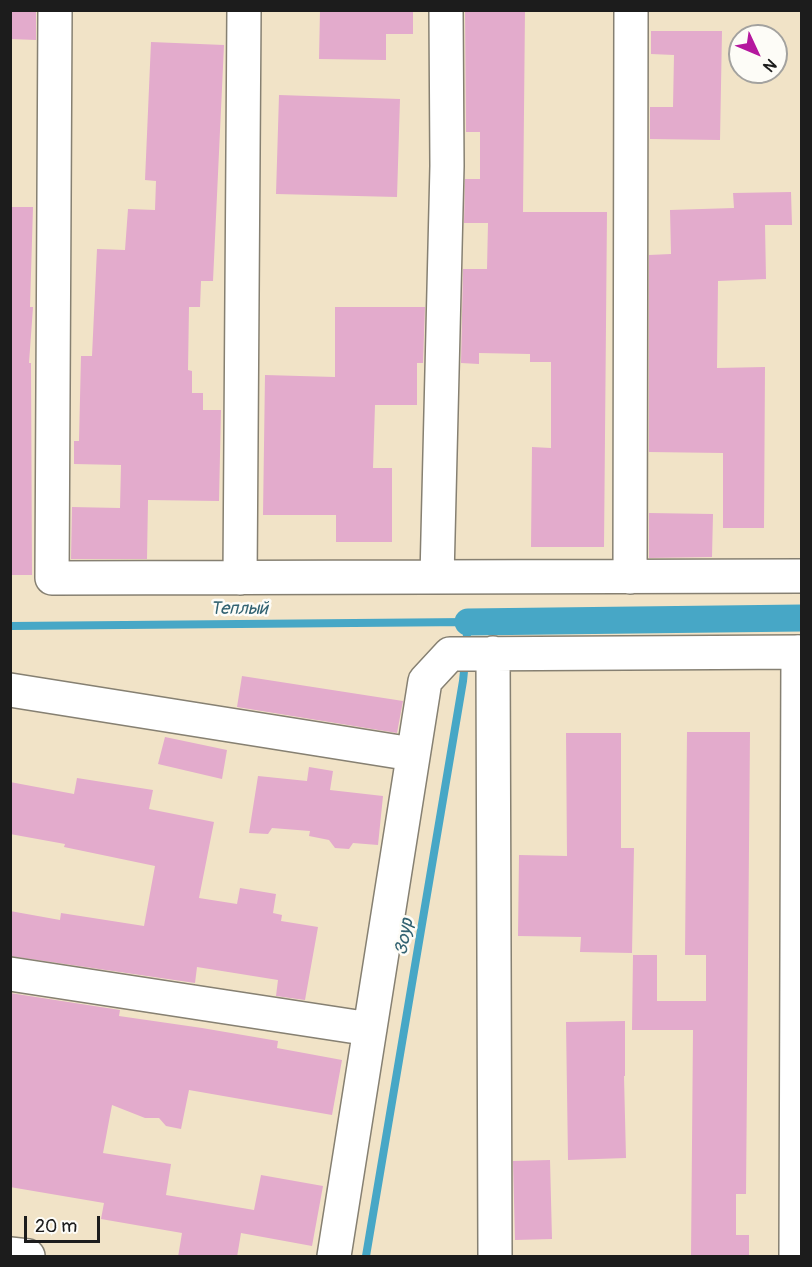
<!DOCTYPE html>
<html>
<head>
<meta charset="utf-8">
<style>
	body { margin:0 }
	#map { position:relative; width:812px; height:1267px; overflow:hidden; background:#f1e3c7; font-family:Pangolin,sans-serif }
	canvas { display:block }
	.frame { position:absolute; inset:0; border:12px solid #1c1c1c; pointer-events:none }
	.north { position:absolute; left:728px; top:24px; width:60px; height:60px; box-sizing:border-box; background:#fdfcf7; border:2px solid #a3a29f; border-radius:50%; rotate:134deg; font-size:16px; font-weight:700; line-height:24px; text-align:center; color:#1c1c1c }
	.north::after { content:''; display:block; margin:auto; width:21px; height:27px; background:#b5179e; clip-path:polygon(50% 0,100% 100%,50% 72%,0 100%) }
	.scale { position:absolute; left:24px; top:1216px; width:76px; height:27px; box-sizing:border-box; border:3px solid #1c1c1c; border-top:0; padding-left:8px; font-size:18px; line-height:21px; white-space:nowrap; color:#1c1c1c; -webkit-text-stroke:4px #fdfcf7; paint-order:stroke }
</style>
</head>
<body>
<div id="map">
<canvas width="812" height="1267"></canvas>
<div class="frame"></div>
<div class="north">N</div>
<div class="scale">20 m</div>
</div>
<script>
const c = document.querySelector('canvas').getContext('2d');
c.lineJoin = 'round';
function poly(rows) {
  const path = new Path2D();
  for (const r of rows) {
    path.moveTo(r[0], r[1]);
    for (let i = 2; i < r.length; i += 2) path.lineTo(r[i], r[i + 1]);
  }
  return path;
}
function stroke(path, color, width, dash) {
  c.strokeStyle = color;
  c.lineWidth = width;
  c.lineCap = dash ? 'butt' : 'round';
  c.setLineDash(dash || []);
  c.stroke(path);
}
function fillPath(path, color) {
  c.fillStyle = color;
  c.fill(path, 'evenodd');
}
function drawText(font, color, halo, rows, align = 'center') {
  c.font = font + ' Pangolin,sans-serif';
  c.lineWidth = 5;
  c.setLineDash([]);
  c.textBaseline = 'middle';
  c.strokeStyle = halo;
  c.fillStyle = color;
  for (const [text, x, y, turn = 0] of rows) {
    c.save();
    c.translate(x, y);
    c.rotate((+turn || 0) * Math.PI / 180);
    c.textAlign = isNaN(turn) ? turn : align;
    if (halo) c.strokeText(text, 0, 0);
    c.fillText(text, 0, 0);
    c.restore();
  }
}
stroke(poly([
	[10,626,468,622,466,646],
	[366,1256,463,681,465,661]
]), '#47a7c6', 8);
stroke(poly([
	[468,622,802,618]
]), '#47a7c6', 27);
fillPath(poly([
	[10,10,36,10,36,40,10,39],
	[320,10,413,10,413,34,386,34,386,60,319,59],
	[465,10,525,10,523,212,607,212,604,547,531,547,532,447,551,448,551,362,530,362,530,354,479,353,479,364,461,363,463,269,487,269,488,223,464,223,465,179,480,179,480,132,466,132],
	[651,31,722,31,720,140,650,139,650,107,673,107,674,55,651,54],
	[151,42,224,45,213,281,201,281,200,307,189,307,188,370,192,371,192,393,203,393,203,410,221,410,219,501,148,500,147,559,71,559,72,507,120,508,121,465,74,464,74,441,79,441,81,356,92,356,97,249,125,250,128,209,155,210,156,181,145,180],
	[279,95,400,99,397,197,276,194],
	[791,192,792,225,765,225,766,279,718,281,717,368,765,367,764,528,723,528,723,453,649,452,649,255,671,254,670,210,734,208,733,193],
	[10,207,33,207,30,307,33,307,29,363,31,363,32,575,10,575],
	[335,307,425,307,423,363,417,363,417,405,375,405,373,468,392,468,392,542,336,542,336,515,263,515,265,375,335,377],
	[649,513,713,514,712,557,649,558],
	[242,676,403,701,397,733,237,707],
	[687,732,750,732,746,1194,736,1194,736,1235,749,1235,749,1257,691,1257,693,1030,632,1030,633,955,657,955,657,1001,706,1001,706,955,685,955],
	[566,733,621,733,621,848,634,848,632,953,580,952,581,937,518,936,519,855,567,856],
	[165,737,227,750,222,779,158,764],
	[309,767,333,771,330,790,383,796,378,845,353,843,349,849,335,848,329,840,309,836,310,831,272,828,268,834,249,833,258,776,307,781],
	[77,778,153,790,149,809,214,822,199,898,237,904,240,888,276,894,273,913,282,915,281,921,318,927,305,1000,276,996,278,980,197,967,195,983,10,956,10,911,60,920,61,913,144,926,155,866,64,847,65,844,10,834,10,782,74,794],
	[10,993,120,1010,119,1016,202,1028,278,1041,277,1048,342,1060,332,1115,189,1090,181,1129,166,1126,159,1118,145,1118,112,1105,103,1153,171,1164,166,1195,254,1210,261,1175,323,1186,312,1246,241,1233,237,1257,178,1257,182,1233,101,1219,104,1203,10,1187],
	[625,1021,625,1076,624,1076,626,1158,568,1160,566,1022],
	[550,1160,552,1239,515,1240,513,1161]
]), '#e3abcc');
const minor = poly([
	[55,10,52,578,802,576],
	[437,577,447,166,446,10],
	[630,577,631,10],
	[240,578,244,10],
	[493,653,495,1256],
	[10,690,412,754],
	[10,974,370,1029],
	[10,1254,28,1256],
	[334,1256,425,681,450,654,802,652],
	[796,1256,798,652]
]);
stroke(minor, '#868072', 36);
stroke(minor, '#fff', 33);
drawText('italic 18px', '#326271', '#fdfcf7', [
	["Теплый",239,609],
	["Зоур",405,937,-80]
]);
</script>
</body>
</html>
